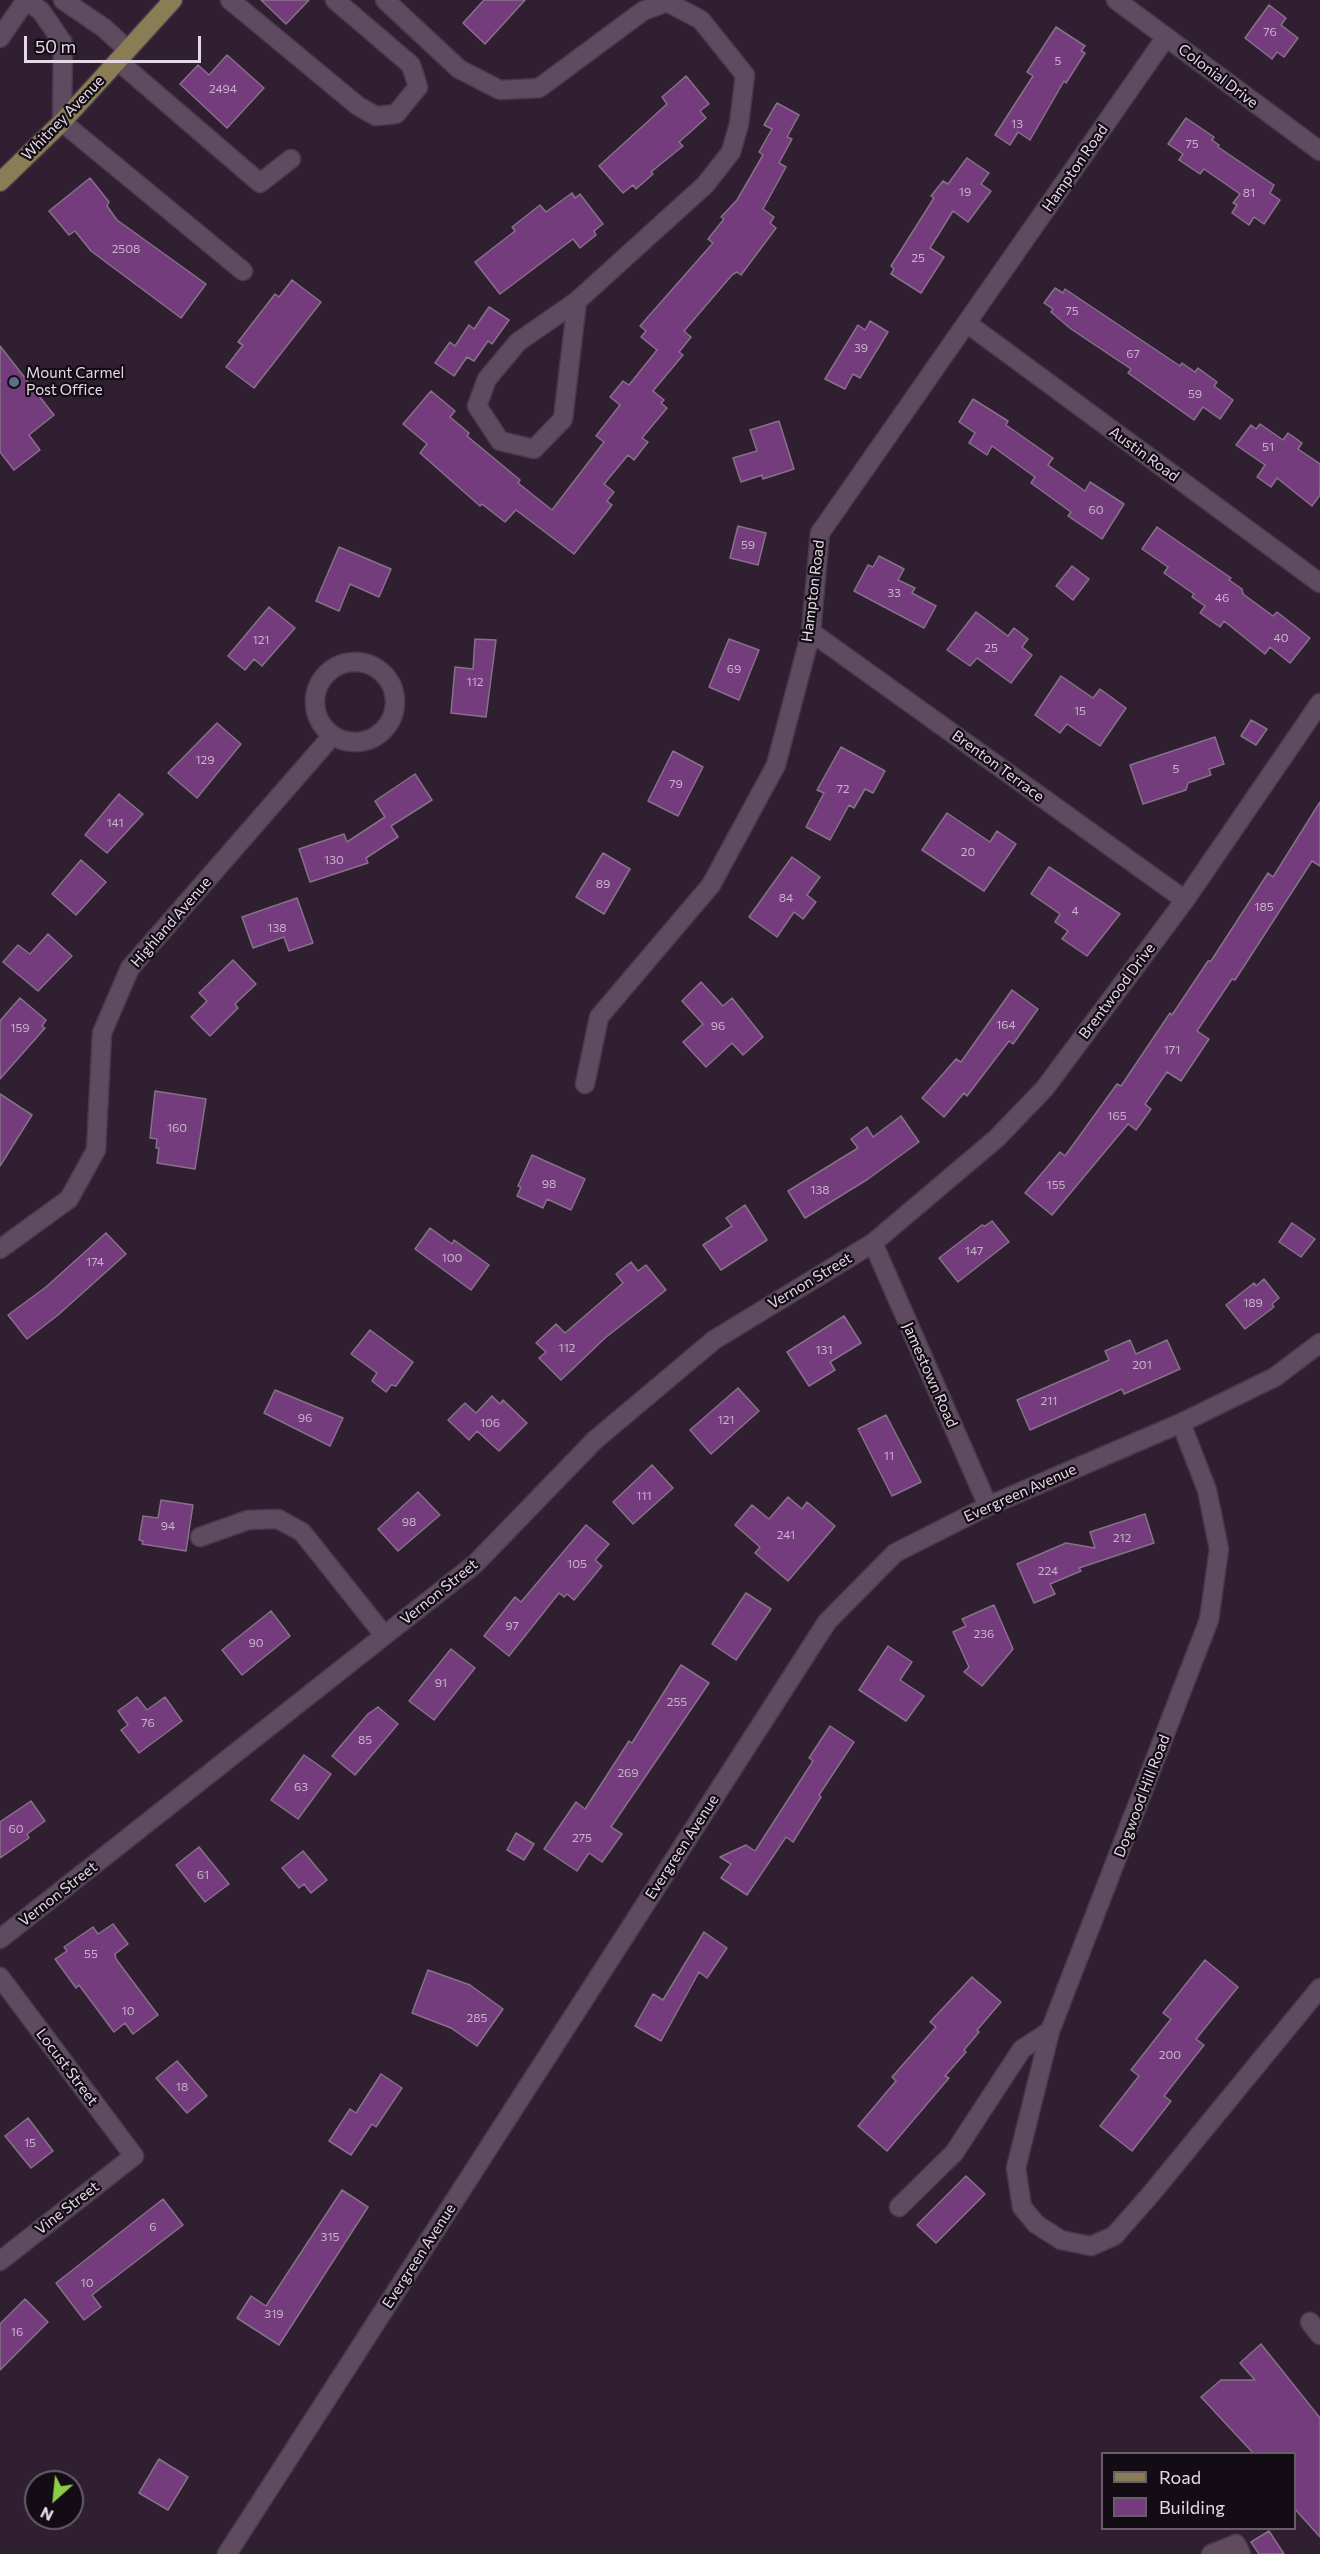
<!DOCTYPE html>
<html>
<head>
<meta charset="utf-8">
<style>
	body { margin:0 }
	#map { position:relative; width:1320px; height:2554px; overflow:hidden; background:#2f1f31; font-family:Commissioner,sans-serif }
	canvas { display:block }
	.legend { position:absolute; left:1101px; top:2452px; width:195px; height:78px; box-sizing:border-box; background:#130c14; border:2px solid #675e68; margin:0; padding:8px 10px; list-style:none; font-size:18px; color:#e4d9e5 }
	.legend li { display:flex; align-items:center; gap:12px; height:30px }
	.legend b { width:30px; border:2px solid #675e68 }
	.north { position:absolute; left:24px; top:2470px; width:60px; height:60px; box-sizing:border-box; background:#130c14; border:2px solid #675e68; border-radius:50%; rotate:207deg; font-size:16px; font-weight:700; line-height:24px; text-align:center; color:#e4d9e5 }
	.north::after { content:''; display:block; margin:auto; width:21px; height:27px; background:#8bce46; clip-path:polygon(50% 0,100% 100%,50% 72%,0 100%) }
	.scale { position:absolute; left:24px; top:36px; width:177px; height:27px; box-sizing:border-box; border:3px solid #e4d9e5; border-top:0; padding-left:8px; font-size:18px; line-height:21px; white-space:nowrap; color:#e4d9e5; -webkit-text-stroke:4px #130c14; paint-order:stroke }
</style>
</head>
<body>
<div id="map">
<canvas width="1320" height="2554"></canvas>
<ul class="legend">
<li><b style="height:8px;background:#8a7d56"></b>Road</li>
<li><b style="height:16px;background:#743c7c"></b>Building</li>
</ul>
<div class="north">N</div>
<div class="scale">50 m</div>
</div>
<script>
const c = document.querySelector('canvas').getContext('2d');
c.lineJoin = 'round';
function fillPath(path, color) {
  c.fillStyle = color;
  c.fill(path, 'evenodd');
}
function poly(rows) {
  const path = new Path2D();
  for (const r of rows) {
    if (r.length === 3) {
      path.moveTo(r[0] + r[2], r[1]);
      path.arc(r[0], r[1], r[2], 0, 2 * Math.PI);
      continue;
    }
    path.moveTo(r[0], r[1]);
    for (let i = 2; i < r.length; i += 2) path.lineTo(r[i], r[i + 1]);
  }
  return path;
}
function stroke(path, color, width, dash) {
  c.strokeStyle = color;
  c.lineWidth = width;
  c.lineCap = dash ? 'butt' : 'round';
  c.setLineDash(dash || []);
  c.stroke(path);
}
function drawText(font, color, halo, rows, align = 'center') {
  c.font = font + ' Commissioner,sans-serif';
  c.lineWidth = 4.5;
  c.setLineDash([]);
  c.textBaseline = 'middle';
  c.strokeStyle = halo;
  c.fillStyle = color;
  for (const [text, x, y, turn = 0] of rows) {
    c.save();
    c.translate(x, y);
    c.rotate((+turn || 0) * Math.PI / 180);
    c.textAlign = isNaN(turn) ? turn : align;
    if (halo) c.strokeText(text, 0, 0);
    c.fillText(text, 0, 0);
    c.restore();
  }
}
const building = poly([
	[261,0,309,0,286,24,261,0],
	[484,0,525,0,485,44,463,23,484,0],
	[1269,5,1286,18,1281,25,1298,38,1284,57,1277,52,1272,59,1245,38,1269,5],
	[1056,27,1085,46,1081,51,1085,53,1066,83,1064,81,1030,140,1018,132,1010,145,995,135,1033,76,1027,72,1056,27],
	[227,55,264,88,227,128,180,84,198,65,209,75,227,55],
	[686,76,709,104,700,111,706,118,679,142,683,146,651,172,653,174,636,189,633,185,623,193,599,166,667,104,662,97,686,76],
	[777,103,799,115,787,137,792,139,779,163,786,167,763,209,774,217,770,223,776,228,741,275,737,272,732,275,684,331,691,337,679,352,683,355,653,391,664,400,661,403,667,408,642,438,648,442,634,460,628,455,604,484,614,492,607,501,612,505,574,554,516,510,505,522,482,504,480,506,420,453,427,444,403,424,431,391,455,411,450,417,469,433,467,436,520,480,518,483,552,510,604,442,596,436,620,405,610,397,623,381,629,385,657,350,641,337,646,331,640,326,713,243,708,239,724,219,721,217,737,200,763,155,759,152,772,129,764,125,777,103],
	[1186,118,1214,137,1212,140,1219,145,1218,147,1274,185,1270,193,1280,200,1264,224,1254,217,1249,225,1232,213,1237,205,1233,203,1240,194,1204,169,1200,174,1179,160,1183,154,1168,144,1186,118],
	[967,158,989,173,981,184,991,191,968,222,953,211,930,248,944,257,921,293,891,274,894,269,891,266,934,198,931,196,943,181,948,184,967,158],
	[90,178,109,202,107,206,117,220,206,284,181,318,91,251,75,231,69,235,49,211,90,178],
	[572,193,575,198,580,194,603,224,594,231,596,235,580,248,573,239,500,294,475,262,515,231,512,227,540,205,546,212,572,193],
	[292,280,321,302,254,388,226,367,243,345,238,342,275,294,279,297,292,280],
	[1055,288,1063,293,1065,289,1180,366,1182,363,1195,372,1198,368,1217,382,1214,386,1233,400,1220,419,1203,407,1194,420,1128,373,1131,369,1071,329,1051,312,1053,309,1044,303,1055,288],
	[489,307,509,320,492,344,488,341,474,361,467,357,454,376,435,363,450,342,455,346,469,325,474,329,489,307],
	[870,321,888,332,860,378,853,374,845,389,825,379,858,325,865,330,870,321],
	[0,346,54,415,29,435,40,450,14,470,0,452,0,346],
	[973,399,1008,421,1006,425,1053,458,1048,465,1085,491,1090,482,1124,504,1102,539,1068,516,1071,512,1031,483,1035,477,992,446,987,455,969,443,975,433,959,422,973,399],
	[779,421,794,469,763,479,762,475,741,482,733,458,757,451,750,430,779,421],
	[1260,424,1283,440,1288,433,1302,443,1298,449,1320,464,1320,495,1312,506,1277,478,1271,487,1257,477,1265,465,1236,445,1251,425,1256,429,1260,424],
	[738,526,766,533,758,565,730,558,738,526],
	[1157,527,1231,578,1229,580,1242,589,1243,594,1273,616,1277,612,1310,638,1290,663,1270,647,1265,654,1224,621,1220,627,1200,613,1205,606,1192,597,1194,594,1164,573,1168,567,1142,549,1157,527],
	[339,547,391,569,379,597,350,584,339,611,316,601,339,547],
	[879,556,904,569,898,580,915,588,912,593,936,606,924,628,854,591,868,565,873,567,879,556],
	[1072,566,1089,579,1073,600,1056,586,1072,566],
	[269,607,295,628,262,666,254,659,245,670,228,656,269,607],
	[976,612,1008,636,1014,628,1028,639,1022,647,1032,655,1011,683,977,658,970,666,947,650,976,612],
	[475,639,496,640,486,717,451,713,455,667,473,669,475,639],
	[729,639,759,650,739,700,709,687,729,639],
	[1061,676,1093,698,1100,689,1126,708,1100,746,1067,724,1060,733,1035,715,1061,676],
	[1251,720,1267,729,1256,745,1241,736,1251,720],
	[217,723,241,744,197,798,168,773,217,723],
	[1215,737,1224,764,1209,769,1211,775,1188,783,1186,790,1143,804,1130,765,1215,737],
	[841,747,885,771,873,793,865,789,854,808,849,805,830,840,806,827,824,793,817,790,841,747],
	[673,751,703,767,678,816,648,801,673,751],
	[415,774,432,800,391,826,398,837,366,858,368,863,310,882,299,849,344,834,347,842,385,817,375,801,415,774],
	[119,794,143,814,107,853,85,835,119,794],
	[1320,802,1320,866,1312,861,1235,980,1232,979,1197,1031,1209,1039,1181,1081,1167,1072,1145,1104,1151,1109,1136,1130,1128,1124,1052,1215,1025,1193,1060,1152,1065,1156,1117,1084,1121,1086,1170,1013,1172,1015,1208,961,1211,961,1268,873,1273,877,1320,802],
	[947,813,990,842,997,831,1016,844,984,891,922,850,947,813],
	[603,853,630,869,604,914,576,897,603,853],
	[792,857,820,877,807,895,816,902,803,919,794,912,777,937,749,917,792,857],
	[81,860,106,882,76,915,52,894,81,860],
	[1049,867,1120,914,1087,956,1062,939,1068,931,1055,922,1060,914,1031,894,1049,867],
	[297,898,313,943,289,951,284,937,253,948,242,917,297,898],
	[48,934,72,956,38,991,3,962,18,945,30,954,48,934],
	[233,960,256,984,235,1004,238,1008,210,1036,191,1017,207,1001,199,993,233,960],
	[701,982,723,1006,732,998,763,1037,743,1055,732,1043,706,1067,683,1042,703,1024,682,1001,701,982],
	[1012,990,1038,1009,1013,1044,1009,1041,967,1096,964,1093,944,1117,922,1098,956,1059,961,1062,1012,990],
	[20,998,46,1020,42,1026,45,1028,0,1079,0,1021,20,998],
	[155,1091,206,1099,195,1169,157,1163,159,1148,156,1148,157,1139,150,1138,155,1091],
	[0,1094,32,1115,0,1166,0,1094],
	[901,1116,919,1142,868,1179,805,1218,788,1191,858,1148,851,1139,867,1127,873,1137,901,1116],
	[532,1155,585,1179,571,1210,547,1199,543,1208,517,1196,521,1187,518,1186,532,1155],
	[745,1205,767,1240,721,1270,703,1245,732,1226,726,1218,745,1205],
	[992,1221,1009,1242,958,1282,939,1258,982,1225,985,1226,992,1221],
	[1292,1223,1315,1239,1301,1257,1279,1242,1292,1223],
	[430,1228,452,1244,454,1240,489,1265,471,1290,415,1249,430,1228],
	[106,1233,126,1254,58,1315,27,1339,8,1315,46,1287,106,1233],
	[631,1262,638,1271,646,1265,666,1290,605,1338,561,1380,539,1358,546,1352,536,1343,556,1324,565,1333,623,1283,616,1274,631,1262],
	[1264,1279,1279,1298,1272,1304,1274,1307,1245,1329,1226,1305,1254,1283,1256,1286,1264,1279],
	[844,1316,861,1343,830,1362,835,1370,809,1386,787,1352,844,1316],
	[370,1330,413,1362,396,1386,391,1385,386,1392,372,1381,377,1373,351,1354,370,1330],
	[1130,1340,1136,1354,1167,1340,1180,1369,1124,1394,1122,1389,1030,1430,1017,1400,1109,1360,1105,1351,1130,1340],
	[738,1388,759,1411,711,1454,690,1430,738,1388],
	[275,1390,343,1418,330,1446,264,1413,275,1390],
	[492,1396,500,1404,503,1400,527,1423,499,1451,477,1431,469,1440,448,1420,465,1403,476,1413,492,1396],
	[886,1415,921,1482,892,1496,858,1429,886,1415],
	[652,1465,673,1488,633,1524,613,1502,652,1465],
	[418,1492,440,1515,398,1551,378,1529,418,1492],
	[788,1497,802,1509,807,1502,835,1526,788,1581,755,1553,760,1547,735,1525,752,1505,769,1519,788,1497],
	[161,1500,193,1505,186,1551,142,1544,143,1541,139,1540,143,1516,158,1518,161,1500],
	[1145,1514,1154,1543,1079,1568,1081,1571,1050,1584,1055,1594,1034,1603,1017,1564,1066,1543,1095,1548,1090,1532,1145,1514],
	[586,1525,609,1544,595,1560,602,1566,574,1600,567,1594,564,1597,559,1593,509,1656,484,1636,515,1597,521,1602,586,1525],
	[746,1593,771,1609,736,1660,712,1644,746,1593],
	[994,1605,1013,1649,982,1686,964,1672,969,1667,953,1632,966,1626,962,1619,994,1605],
	[271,1611,290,1636,242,1675,222,1650,271,1611],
	[888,1646,912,1662,900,1680,924,1696,906,1721,859,1690,888,1646],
	[451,1649,475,1668,434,1720,409,1701,451,1649],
	[681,1665,709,1683,611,1827,622,1834,602,1862,589,1853,577,1871,544,1849,576,1802,585,1809,629,1741,632,1743,681,1665],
	[137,1697,147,1710,165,1697,182,1721,139,1753,121,1730,128,1725,118,1711,137,1697],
	[378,1707,398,1724,355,1775,332,1756,368,1714,378,1707],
	[830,1726,854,1742,819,1795,821,1797,793,1842,786,1837,747,1895,721,1878,731,1864,720,1857,746,1845,755,1851,813,1761,809,1758,830,1726],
	[304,1755,331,1774,298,1819,271,1800,304,1755],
	[31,1801,45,1821,27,1834,29,1838,0,1858,0,1822,31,1801],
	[516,1833,534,1844,524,1860,507,1850,516,1833],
	[199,1847,229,1884,205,1902,176,1865,199,1847],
	[303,1851,327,1880,311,1893,304,1884,299,1888,282,1868,303,1851],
	[113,1924,128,1944,115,1954,116,1959,158,2015,133,2034,125,2023,114,2032,79,1985,76,1988,55,1959,67,1951,64,1947,93,1927,98,1934,113,1924],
	[704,1932,727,1948,707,1978,699,1972,661,2041,635,2026,653,1994,663,2000,704,1932],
	[1205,1960,1238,1987,1196,2039,1204,2045,1164,2096,1171,2101,1132,2151,1100,2126,1139,2076,1131,2070,1171,2019,1163,2013,1205,1960],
	[428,1970,470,1985,503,2009,477,2046,451,2028,412,2013,428,1970],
	[972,1977,1001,2002,977,2030,979,2032,964,2050,966,2052,945,2076,949,2078,887,2151,858,2126,896,2081,892,2077,936,2027,930,2022,972,1977],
	[177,2061,207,2096,187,2113,156,2078,177,2061],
	[381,2074,402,2088,376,2127,372,2124,351,2155,329,2141,350,2109,356,2113,381,2074],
	[28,2118,53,2151,31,2168,5,2136,28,2118],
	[966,2176,985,2194,936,2243,917,2225,966,2176],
	[342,2190,368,2207,279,2345,237,2318,251,2296,266,2306,342,2190],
	[163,2199,183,2225,92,2295,101,2307,84,2320,56,2283,163,2199],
	[25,2299,48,2322,0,2370,0,2324,25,2299],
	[1261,2344,1320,2418,1320,2537,1294,2508,1294,2454,1254,2454,1201,2397,1221,2380,1255,2380,1240,2363,1261,2344],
	[159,2459,188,2477,168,2510,139,2493,159,2459],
	[1269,2531,1284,2554,1259,2554,1251,2542,1269,2531]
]);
fillPath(building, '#743c7c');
stroke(building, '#867288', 1.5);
const minor = poly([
	[26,0,41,11,63,43,62,122,243,271],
	[63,0,104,28,128,50],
	[230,0,358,106,376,116,396,114,418,87,411,65,335,0],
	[385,0,459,69,500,90,539,88,643,11,667,2,701,20,745,75,739,124,731,152,705,185,577,301,518,342,487,379,477,406,500,441,534,449,563,419,577,301],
	[1116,0,1320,151],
	[0,38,26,0],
	[118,61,260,183,291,159],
	[968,324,1320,583],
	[811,632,1185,900],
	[355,702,40],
	[585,1084,599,1017,711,885,776,765,811,632,820,533,1166,37],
	[873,1243,988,1506],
	[0,1249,69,1199,96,1150,102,1033,130,968,332,736],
	[1181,1423,1207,1490,1219,1549,1209,1620,1050,2031,1016,2168,1022,2207,1036,2224,1061,2240,1091,2246,1114,2236,1151,2194,1320,1988],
	[200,1537,248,1520,278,1519,302,1532,384,1635],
	[0,1939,475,1564,595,1440,714,1340,873,1243,997,1138,1045,1088,1185,900,1320,703],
	[0,1977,134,2156,0,2261],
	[899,2207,954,2153,1022,2049,1050,2031],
	[1310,2322,1320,2335],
	[227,2554,827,1622,895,1553,988,1506,1181,1423,1275,1377,1320,1343],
	[1211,2554,1236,2544,1241,2554]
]);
const major = poly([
	[0,182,62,122,173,0]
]);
stroke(minor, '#483a4a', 21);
stroke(major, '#483a4a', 21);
stroke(minor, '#5e4b60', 18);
stroke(major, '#8a7d56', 18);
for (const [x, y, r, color] of [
	[14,382,6,"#5c6f8a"]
]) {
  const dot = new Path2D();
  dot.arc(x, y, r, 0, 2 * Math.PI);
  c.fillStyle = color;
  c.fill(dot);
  stroke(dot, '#130c14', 2);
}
drawText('12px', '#c8b2cb', null, [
	["76",1270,32],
	["5",1058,61],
	["2494",223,89],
	["13",1017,124],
	["75",1192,144],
	["19",965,192],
	["81",1249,193],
	["2508",126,249],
	["25",918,258],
	["75",1072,311],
	["39",861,348],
	["67",1133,354],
	["59",1195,394],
	["51",1268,447],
	["60",1096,510],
	["59",748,545],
	["33",894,593],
	["46",1222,598],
	["40",1281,638],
	["121",261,640],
	["25",991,648],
	["69",734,669],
	["112",475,682],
	["15",1080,711],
	["129",205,760],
	["5",1176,769],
	["79",676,784],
	["72",843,789],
	["141",115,823],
	["20",968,852],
	["130",334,860],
	["89",603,884],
	["84",786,898],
	["185",1264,907],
	["4",1075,911],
	["138",277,928],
	["164",1006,1025],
	["96",718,1026],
	["159",20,1028],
	["171",1172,1050],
	["165",1117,1116],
	["160",177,1128],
	["98",549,1184],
	["155",1056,1185],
	["138",820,1190],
	["147",974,1251],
	["100",452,1258],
	["174",95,1262],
	["189",1253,1303],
	["112",567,1348],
	["131",824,1350],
	["201",1142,1365],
	["211",1049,1401],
	["96",305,1418],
	["121",726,1420],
	["106",490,1423],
	["11",889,1456],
	["111",644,1496],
	["98",409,1522],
	["94",168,1526],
	["241",786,1535],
	["212",1122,1538],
	["105",577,1564],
	["224",1048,1571],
	["97",512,1626],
	["236",984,1634],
	["90",256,1643],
	["91",441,1683],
	["255",677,1702],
	["76",148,1723],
	["85",365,1740],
	["269",628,1773],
	["63",301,1787],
	["60",16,1829],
	["275",582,1838],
	["61",203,1875],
	["55",91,1954],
	["10",128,2011],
	["285",477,2018],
	["200",1170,2055],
	["18",182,2087],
	["15",30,2143],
	["6",153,2227],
	["315",330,2237],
	["10",87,2283],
	["319",274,2314],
	["16",17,2332]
]);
drawText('15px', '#e4d9e5', '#130c14', [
	["Colonial Drive",1218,76,37],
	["Whitney Avenue",63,118,-46],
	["Hampton Road",1075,168,-55],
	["Austin Road",1144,454,36],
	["Hampton Road",813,591,-83],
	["Brenton Terrace",998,766,36],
	["Highland Avenue",171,922,-49],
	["Brentwood Drive",1117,991,-53],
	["Vernon Street",810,1281,-31],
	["Jamestown Road",930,1375,66],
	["Evergreen Avenue",1020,1493,-24],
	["Vernon Street",439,1592,-39],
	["Dogwood Hill Road",1142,1796,-69],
	["Evergreen Avenue",682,1847,-57],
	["Vernon Street",58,1894,-38],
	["Locust Street",67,2067,53],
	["Vine Street",67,2208,-38],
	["Evergreen Avenue",419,2256,-57]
]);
drawText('15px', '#e4d9e5', '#130c14', [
	["Mount Carmel",26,373],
	["Post Office",26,390]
], 'left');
</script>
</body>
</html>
